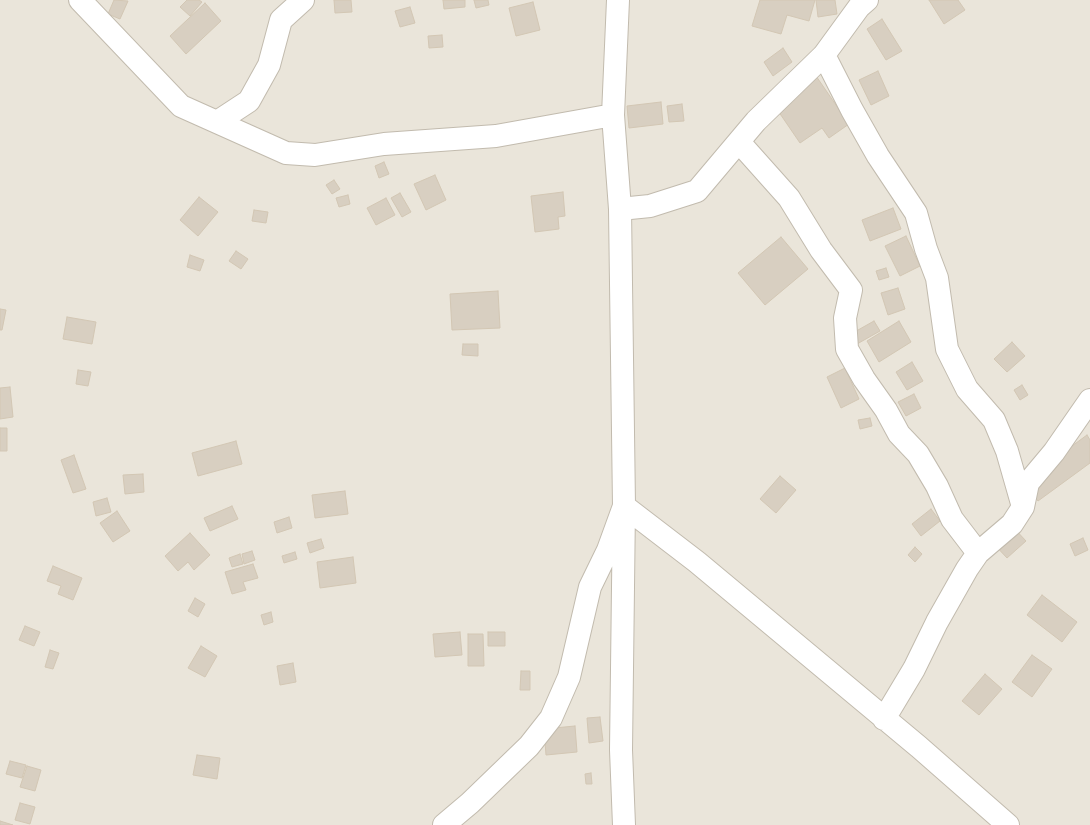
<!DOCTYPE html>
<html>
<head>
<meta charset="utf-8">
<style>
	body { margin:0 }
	canvas { display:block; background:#f6f3ec }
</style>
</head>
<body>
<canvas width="1090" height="825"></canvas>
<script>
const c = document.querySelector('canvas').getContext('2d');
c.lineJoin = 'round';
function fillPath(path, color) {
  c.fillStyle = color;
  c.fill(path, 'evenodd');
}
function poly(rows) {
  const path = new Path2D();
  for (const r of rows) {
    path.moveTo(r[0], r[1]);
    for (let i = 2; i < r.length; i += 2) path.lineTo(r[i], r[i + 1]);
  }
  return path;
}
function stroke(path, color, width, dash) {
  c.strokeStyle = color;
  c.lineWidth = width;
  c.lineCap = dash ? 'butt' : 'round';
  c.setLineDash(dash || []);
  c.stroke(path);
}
fillPath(poly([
	[0,0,1090,0,1090,825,0,825]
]), '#eae5da');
const building = poly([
	[114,0,128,1,120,19,108,14,114,0],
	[187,0,199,0,202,2,190,16,180,7,187,0],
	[334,0,351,0,352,12,335,13,334,0],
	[443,0,465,0,465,7,444,9,443,0],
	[474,0,488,0,489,5,476,8,474,0],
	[760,0,815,0,809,21,787,15,781,34,752,26,760,0],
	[816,0,835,0,837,14,818,17,816,0],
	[929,0,958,0,965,10,944,24,929,0],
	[533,2,540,30,516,36,509,8,533,2],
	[205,3,221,21,186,54,170,36,205,3],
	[410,7,415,23,400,27,395,11,410,7],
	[882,19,902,51,886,60,867,29,882,19],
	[442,35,443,47,429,48,428,36,442,35],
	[783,48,792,62,773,76,764,62,783,48],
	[878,71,889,96,871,105,859,80,878,71],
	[814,73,849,124,829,138,822,128,800,143,772,102,814,73],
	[661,102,663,124,629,128,627,106,661,102],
	[682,104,684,121,669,122,667,106,682,104],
	[384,162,389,174,379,178,375,166,384,162],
	[435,175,446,200,426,210,414,184,435,175],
	[334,180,340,189,332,194,326,185,334,180],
	[563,192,565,216,558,217,559,229,535,232,531,196,563,192],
	[400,193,411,212,402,217,391,198,400,193],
	[348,195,350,204,339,207,336,198,348,195],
	[199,197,218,212,198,236,180,220,199,197],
	[386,198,395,215,376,225,367,208,386,198],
	[893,208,901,229,870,241,862,220,893,208],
	[254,210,268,212,266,223,252,221,254,210],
	[906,236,920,266,900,276,885,246,906,236],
	[781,237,808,269,765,305,738,273,781,237],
	[236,251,248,259,241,269,229,261,236,251],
	[190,255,204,260,200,271,187,267,190,255],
	[886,268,889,277,879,280,876,271,886,268],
	[898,288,905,309,888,315,881,293,898,288],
	[498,291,500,328,452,330,450,294,498,291],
	[0,309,6,310,2,330,0,330,0,309],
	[67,317,96,322,92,344,63,339,67,317],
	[874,321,880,331,857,344,851,334,874,321],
	[899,321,911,342,879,362,867,341,899,321],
	[1012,342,1025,356,1007,372,994,359,1012,342],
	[463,344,478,344,478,356,462,355,463,344],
	[912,362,923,381,907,390,896,372,912,362],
	[845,368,859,399,841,408,827,377,845,368],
	[78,370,91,372,88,386,76,384,78,370],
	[1022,385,1028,395,1020,400,1014,390,1022,385],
	[10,387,13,417,0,419,0,388,10,387],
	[914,394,921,408,906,416,898,402,914,394],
	[870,418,872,426,860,429,858,420,870,418],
	[0,428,7,428,7,451,0,451,0,428],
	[1087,435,1090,440,1090,463,1038,501,1023,482,1087,435],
	[236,441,242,464,198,476,192,453,236,441],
	[74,455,86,489,73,493,61,460,74,455],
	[143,474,144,492,125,494,123,475,143,474],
	[780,476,796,490,776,513,760,499,780,476],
	[345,491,348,514,315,518,312,495,345,491],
	[107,498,111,512,96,516,93,502,107,498],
	[232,506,238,519,210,531,204,518,232,506],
	[931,509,940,521,921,536,912,524,931,509],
	[117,511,130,531,113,542,100,523,117,511],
	[289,517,292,528,277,533,274,522,289,517],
	[1012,526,1026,541,1007,558,993,543,1012,526],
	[190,533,210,555,194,570,188,562,178,571,165,556,190,533],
	[1083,538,1088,550,1075,556,1070,544,1083,538],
	[321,539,324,548,310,553,307,543,321,539],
	[915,547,922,554,915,562,908,555,915,547],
	[252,551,255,560,244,564,242,554,252,551],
	[295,552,297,559,284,563,282,556,295,552],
	[240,554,243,564,232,567,229,558,240,554],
	[353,557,356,583,320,588,317,562,353,557],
	[253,564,258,578,243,582,246,590,232,594,225,572,253,564],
	[53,566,82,578,73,600,58,594,61,586,47,581,53,566],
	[1042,595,1077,622,1062,642,1027,615,1042,595],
	[195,598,205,604,198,617,188,611,195,598],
	[271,612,273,622,264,625,261,615,271,612],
	[25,626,40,632,34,646,19,640,25,626],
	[460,632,462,655,435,657,433,634,460,632],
	[488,632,505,632,505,646,488,646,488,632],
	[468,634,483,634,484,666,468,666,468,634],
	[201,646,217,656,205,677,188,668,201,646],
	[50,650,59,653,53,669,45,667,50,650],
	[1032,655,1052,669,1032,697,1012,682,1032,655],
	[293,663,296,682,280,685,277,666,293,663],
	[521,671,530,671,530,690,520,690,521,671],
	[985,674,1002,689,979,715,962,701,985,674],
	[600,717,603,741,589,743,587,718,600,717],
	[575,726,577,752,546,755,544,729,575,726],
	[197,755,220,758,217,779,193,775,197,755],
	[10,761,26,765,22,778,6,774,10,761],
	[27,766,41,770,35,791,20,787,27,766],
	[591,773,592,784,586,784,585,774,591,773],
	[20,803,35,807,30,824,15,820,20,803],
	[0,821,13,825,0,825,0,821]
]);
fillPath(building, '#d8cfc1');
stroke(building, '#d3c7b4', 1);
const minor = poly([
	[80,0,181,106,286,153,315,155,384,144,496,136,613,115],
	[618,0,613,115,620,209,624,506,621,750,624,825],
	[824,55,852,110,878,156,916,213,926,249,937,278,947,349,967,389,994,420,1007,451,1023,507],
	[217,122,249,101,269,65,281,20,303,0],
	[739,142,789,198,821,250,851,290,845,318,847,349,864,379,886,410,899,434,918,454,937,486,952,519,978,553],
	[620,209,650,206,697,191,756,121,824,55,859,7,867,0],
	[884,719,914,669,937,622,967,569,978,553,1012,524,1023,507,1028,483,1054,452,1090,400],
	[444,825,470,803,529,746,551,718,569,677,590,587,608,550,624,506,697,562,919,747,1008,825]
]);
stroke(minor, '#c2bbae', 24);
stroke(minor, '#fff', 22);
</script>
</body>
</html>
